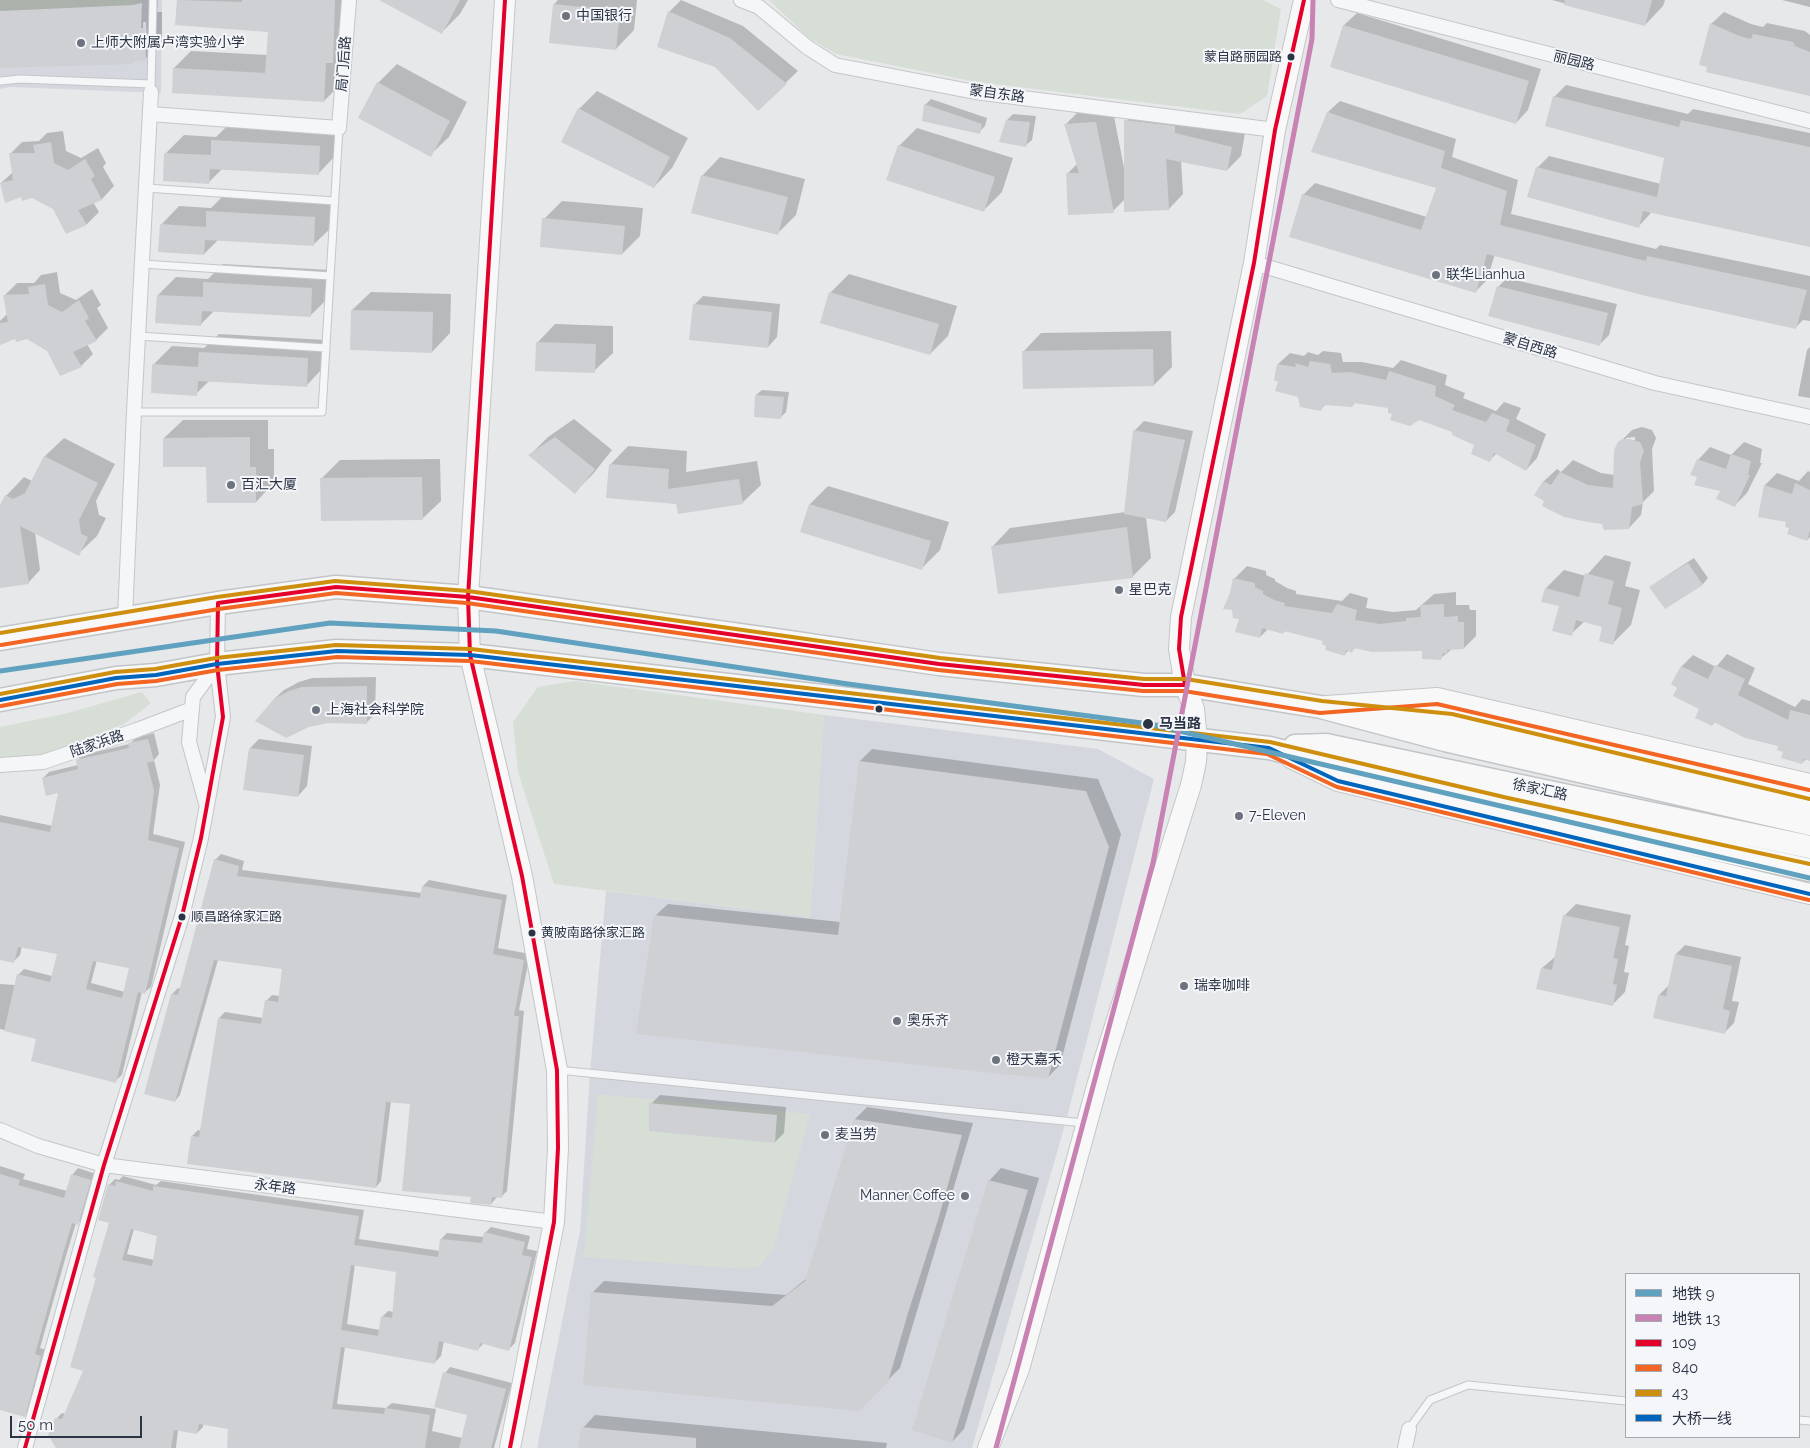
<!DOCTYPE html>
<html>
<head>
<meta charset="utf-8">
<style>
	body { margin:0 }
	#map { position:relative; width:1810px; height:1448px; overflow:hidden; background:#e6e8ea; font-family:Raleway,"Noto Sans SC",sans-serif }
	canvas { display:block }
	.legend { position:absolute; left:1625px; top:1273px; width:175px; height:165px; box-sizing:border-box; background:#f4f6f9; border:1px solid #a4a8b1; margin:0; padding:6px 9px; list-style:none; font-size:15px; color:#2b3445 }
	.legend li { display:flex; align-items:center; gap:10px; height:25px }
	.legend b { width:25px; border:1px solid #a4a8b1 }
	.scale { position:absolute; left:10px; top:1416px; width:132px; height:22px; box-sizing:border-box; border:2px solid #2b3445; border-top:0; padding-left:6px; font-size:15px; line-height:18px; white-space:nowrap; color:#2b3445; -webkit-text-stroke:4px #f4f6f9; paint-order:stroke }
</style>
</head>
<body>
<div id="map">
<canvas width="1810" height="1448"></canvas>
<ul class="legend">
<li><b style="height:6px;background:#60a1bf"></b>地铁 9</li>
<li><b style="height:6px;background:#c882b3"></b>地铁 13</li>
<li><b style="height:6px;background:#e4002b"></b>109</li>
<li><b style="height:6px;background:#f26522"></b>840</li>
<li><b style="height:6px;background:#ce8f0e"></b>43</li>
<li><b style="height:6px;background:#0065bd"></b>大桥一线</li>
</ul>
<div class="scale">50 m</div>
</div>
<script>
const c = document.querySelector('canvas').getContext('2d');
c.lineJoin = 'round';
function fillPath(path, color) {
  c.fillStyle = color;
  c.fill(path, 'evenodd');
}
function poly(rows) {
  const path = new Path2D();
  for (const r of rows) {
    path.moveTo(r[0], r[1]);
    for (let i = 2; i < r.length; i += 2) path.lineTo(r[i], r[i + 1]);
  }
  return path;
}
function stroke(path, color, width, dash) {
  c.strokeStyle = color;
  c.lineWidth = width;
  c.lineCap = dash ? 'butt' : 'round';
  c.setLineDash(dash || []);
  c.stroke(path);
}
function drawText(font, color, halo, rows, align = 'center') {
  c.font = font + ' Raleway,"Noto Sans SC",sans-serif';
  c.lineWidth = 4;
  c.setLineDash([]);
  c.textBaseline = 'middle';
  c.strokeStyle = halo;
  c.fillStyle = color;
  for (const [text, x, y, turn = 0] of rows) {
    c.save();
    c.translate(x, y);
    c.rotate((+turn || 0) * Math.PI / 180);
    c.textAlign = isNaN(turn) ? turn : align;
    if (halo) c.strokeText(text, 0, 0);
    c.fillText(text, 0, 0);
    c.restore();
  }
}
fillPath(poly([
	[0,0,162,0,161,93,10,87,0,89],
	[824,715,1098,749,1154,779,1066,1121,972,1448,537,1448,580,1231,590,1073,606,891,810,917]
]), '#d4d7dd');
fillPath(poly([
	[0,0,134,0,142,3,133,5,0,11],
	[769,0,1263,0,1281,9,1267,96,1240,114,977,82,836,54,809,38],
	[575,681,824,715,810,917,554,884,518,772,513,722,538,687],
	[142,692,151,703,124,724,45,754,0,757,0,727,64,714],
	[598,1094,810,1114,773,1250,760,1266,745,1269,584,1257]
]), '#d6ded6');
fillPath(poly([
	[0,0,158,0,157,12,162,12,162,42,145,59,0,67],
	[143,22,146,22,147,48,144,48],
	[178,0,351,0,341,84,324,101,174,68,191,51,268,55,269,31,176,24],
	[382,0,468,0,460,14,442,32],
	[558,0,637,0,634,30,616,49,554,4],
	[681,0,743,26,798,71,758,109,669,12],
	[1552,0,1665,0,1663,6,1645,25],
	[1782,0,1810,0,1810,7],
	[1724,12,1751,24,1763,27,1767,23,1805,31,1810,35,1810,95,1711,24],
	[1357,13,1541,69,1528,110,1516,123,1332,67,1344,25],
	[397,64,467,102,449,137,430,155,378,83],
	[1566,85,1688,114,1693,109,1810,133,1810,245,1651,211,1650,214,1639,226,1537,168,1549,156,1661,184,1666,157,1554,97],
	[597,91,688,138,672,168,654,187,579,109],
	[931,99,987,118,985,126,979,132,925,105],
	[1340,101,1456,139,1452,157,1518,180,1511,214,1656,249,1660,245,1810,276,1810,321,1803,320,1796,327,1495,254,1487,280,1475,292,1303,195,1315,183,1427,217,1438,187,1328,112],
	[1112,106,1124,168,1126,121,1140,107,1245,133,1241,156,1227,170,1181,160,1183,194,1169,209,1125,199,1113,211,1067,174,1078,163,1066,124,1082,108],
	[1013,114,1036,116,1032,140,1026,145,1007,120],
	[231,122,338,128,336,155,318,174,222,169,208,183,166,153,184,135,216,137],
	[917,128,1013,158,1002,192,984,210,899,146],
	[63,131,66,151,81,158,98,148,106,163,103,167,114,186,102,199,93,202,99,212,87,224,67,233,54,208,32,196,22,195,1,183,13,172,10,154,22,142,39,141,47,133],
	[720,157,805,179,796,215,778,233,702,176],
	[226,193,333,199,332,227,313,245,218,240,204,254,161,225,179,206,211,208],
	[562,201,643,208,640,236,622,254,544,219],
	[223,264,330,270,329,297,310,316,215,310,201,324,158,295,176,277,208,279],
	[57,272,60,293,76,300,92,289,101,305,97,308,108,328,96,340,87,344,93,354,81,366,27,338,16,337,0,342,0,321,8,313,4,296,17,283,34,283,41,275],
	[849,274,957,306,948,336,930,354,830,293],
	[1507,278,1617,304,1609,335,1600,344,1498,287],
	[371,292,451,294,450,333,432,352,352,310],
	[703,296,780,304,777,337,768,347,694,305],
	[555,324,613,326,613,353,594,371,537,343],
	[1171,331,1172,367,1154,385,1023,352,1041,333],
	[219,334,326,340,324,367,306,386,210,380,196,394,153,365,172,346,204,348],
	[1810,347,1810,398,1798,396,1807,350],
	[1323,351,1341,353,1343,362,1362,362,1393,368,1401,360,1447,375,1445,385,1465,393,1463,398,1496,411,1504,402,1521,408,1516,419,1546,434,1537,458,1526,470,1497,453,1490,460,1475,444,1454,432,1419,418,1394,413,1390,407,1356,402,1352,406,1326,404,1320,410,1279,381,1278,364,1290,353,1304,356,1308,352,1318,355],
	[762,390,789,392,786,412,780,418,756,395],
	[574,419,612,450,593,474,575,492,530,455,548,437],
	[183,420,268,420,268,449,274,449,274,483,256,502,208,465,164,438],
	[1144,421,1193,431,1175,512,1166,521,1146,517,1151,558,1132,577,992,547,1010,528,1126,512,1135,430],
	[1642,427,1652,430,1656,438,1652,449,1654,491,1643,502,1641,515,1629,528,1603,523,1546,501,1536,494,1544,481,1557,469,1561,472,1573,460,1601,473,1615,475,1619,443,1632,430],
	[1635,437,1635,440,1626,440,1626,438],
	[64,438,115,464,96,501,99,515,106,518,97,536,78,554,35,532,40,570,28,583,0,587,0,508,6,496,24,477,32,481,45,456],
	[1744,442,1762,449,1760,463,1762,463,1747,493,1735,505,1722,490,1699,476,1698,460,1710,447,1731,455],
	[628,446,687,451,686,472,757,461,761,485,742,503,677,503,610,465],
	[440,459,441,501,422,519,321,479,340,460],
	[1808,471,1810,472,1810,537,1807,540,1791,527,1765,485,1777,473,1799,481],
	[828,486,949,522,940,550,922,568,802,532,810,504],
	[1605,555,1631,562,1625,586,1640,590,1631,625,1612,644,1604,626,1585,621,1571,634,1560,605,1546,588,1564,570,1586,576],
	[1694,558,1708,578,1703,584,1666,607,1651,587,1657,582],
	[1247,566,1266,571,1266,575,1275,579,1275,581,1287,588,1296,591,1296,594,1342,601,1350,593,1368,598,1366,608,1393,612,1416,610,1434,594,1456,592,1456,605,1469,605,1470,610,1476,610,1476,636,1464,648,1452,649,1441,658,1423,650,1356,647,1352,651,1349,650,1345,654,1327,645,1324,641,1286,630,1283,633,1268,629,1260,637,1241,619,1231,594,1234,579],
	[1727,654,1755,668,1748,684,1795,707,1802,699,1810,701,1810,757,1801,763,1780,745,1715,722,1712,725,1701,709,1679,687,1673,684,1682,666,1693,655,1716,667],
	[376,677,375,714,366,723,274,699,284,690,299,682,312,678],
	[154,733,159,754,154,760,160,785,153,834,185,842,151,987,144,993,142,992,122,1075,115,1081,38,1038,0,1029,0,984,16,985,18,975,24,969,52,976,58,953,22,946,20,955,14,961,0,959,0,815,53,826,60,791,43,778,49,772,78,765,77,761,83,755,129,744,136,738],
	[97,960,130,967,125,992,91,983],
	[259,739,312,746,307,786,298,796,250,748],
	[872,749,1098,779,1121,834,1060,1065,1047,1078,655,916,668,904,840,922,860,761],
	[221,854,244,861,242,870,422,893,423,886,429,880,507,895,498,948,530,954,519,1010,524,1011,507,1191,501,1197,497,1197,491,1204,472,1196,412,1103,391,1101,381,1181,376,1187,192,1136,198,1130,201,1131,219,1018,225,1012,263,1018,266,1001,272,995,280,996,283,968,218,960,180,1095,175,1101,172,994,178,988,181,989,215,860],
	[1576,904,1631,915,1625,945,1629,946,1624,972,1629,973,1625,992,1612,1005,1542,968,1556,956,1564,916],
	[1685,945,1741,957,1732,1001,1739,1002,1734,1023,1725,1032,1659,995,1668,986,1670,987,1676,954],
	[660,1095,786,1107,784,1133,775,1142,651,1104],
	[867,1107,973,1123,900,1368,859,1409,592,1293,604,1281,786,1295,807,1278,855,1119],
	[0,1166,25,1174,23,1179,67,1191,72,1175,78,1168,96,1174,84,1217,78,1223,76,1223,66,1256,40,1348,47,1350,30,1410,24,1416,0,1398],
	[1001,1168,1039,1178,964,1429,952,1442,989,1181],
	[123,1176,156,1185,161,1181,364,1210,359,1239,440,1251,441,1239,447,1233,484,1237,485,1233,491,1227,530,1236,527,1249,537,1251,515,1343,509,1349,484,1343,478,1349,444,1341,441,1356,435,1362,345,1347,337,1404,386,1408,392,1403,436,1409,432,1431,462,1438,469,1415,445,1373,450,1367,512,1383,494,1448,228,1448,230,1428,203,1423,203,1427,197,1433,178,1430,176,1448,57,1448,56,1419,62,1413,66,1414,84,1370,98,1277,110,1222,109,1185,115,1179,119,1180],
	[134,1229,158,1236,154,1260,127,1254],
	[355,1264,398,1271,394,1312,388,1311,382,1317,380,1330,347,1324],
	[595,1415,887,1443,886,1448,579,1448,583,1428]
]), '#0003');
fillPath(poly([
	[177,0,242,2,242,0,335,0,333,63,326,63,324,102,172,93,173,68,265,73,268,32,175,25],
	[379,0,460,0,442,34],
	[1565,0,1652,0,1645,26,1564,5],
	[142,3,141,28,145,28,146,60,134,61,132,64,0,68,0,11,133,5],
	[553,4,620,11,616,50,549,43],
	[668,11,730,38,787,84,758,111,715,67,657,47],
	[1710,23,1739,36,1751,39,1753,34,1793,42,1795,46,1810,52,1810,96,1706,72,1707,67,1699,65],
	[1343,25,1529,81,1516,124,1330,67],
	[377,82,450,121,431,157,358,118],
	[1553,96,1679,127,1681,120,1810,147,1810,247,1643,211,1639,228,1527,197,1536,167,1657,197,1664,158,1545,126],
	[924,104,982,124,980,134,922,121],
	[578,108,670,157,654,188,561,142],
	[1327,112,1445,151,1441,168,1507,191,1500,225,1646,261,1647,256,1807,290,1796,329,1646,296,1487,254,1476,293,1289,237,1302,194,1421,230,1436,188,1311,152],
	[1006,120,1030,122,1026,147,999,142],
	[1124,120,1175,126,1175,133,1232,147,1227,171,1166,159,1169,210,1124,212],
	[1096,122,1114,213,1068,215,1066,173,1079,173,1064,124],
	[211,140,320,146,319,175,210,169,209,184,163,181,164,153,211,155],
	[51,142,54,163,68,170,85,159,95,176,91,179,102,200,78,210,87,225,66,234,53,209,32,198,22,201,21,197,5,203,0,183,13,180,9,153,35,153,33,145],
	[898,145,995,177,984,212,886,180],
	[701,175,788,197,778,235,691,213],
	[206,211,315,217,314,246,205,240,204,255,158,252,160,224,206,227],
	[542,218,625,226,622,255,540,247],
	[203,282,312,288,311,317,202,311,201,326,155,323,157,295,203,297],
	[45,284,48,305,62,312,79,300,89,318,85,321,97,341,73,352,82,367,60,376,47,351,27,339,16,342,15,339,0,345,0,323,8,322,3,295,29,294,28,287],
	[1497,286,1608,313,1600,346,1488,316],
	[829,292,939,324,930,355,820,323],
	[693,304,772,312,768,348,689,340],
	[351,310,433,312,432,353,350,350],
	[536,342,596,344,595,373,535,371],
	[1153,349,1154,386,1023,389,1022,351],
	[199,352,308,358,307,387,198,381,197,396,151,393,152,364,198,367],
	[1310,361,1330,364,1332,373,1350,372,1386,380,1389,371,1436,386,1435,396,1455,405,1452,410,1486,422,1492,413,1510,420,1506,431,1536,445,1526,471,1494,453,1490,462,1471,454,1474,445,1452,435,1452,432,1419,420,1410,426,1390,420,1392,414,1388,413,1388,408,1354,403,1352,407,1324,405,1321,411,1300,407,1298,397,1275,391,1278,382,1274,380,1277,364,1296,367,1295,363,1308,367],
	[755,395,784,397,781,419,754,417],
	[1133,430,1185,440,1166,522,1124,514],
	[250,437,250,467,256,467,256,503,207,503,206,467,163,467,163,438],
	[555,437,595,469,575,494,528,455],
	[1622,439,1629,439,1640,442,1644,451,1640,462,1643,504,1632,507,1629,529,1604,530,1602,524,1588,522,1564,517,1542,506,1544,501,1534,495,1543,481,1551,485,1560,472,1588,485,1613,488,1614,450,1618,442],
	[1731,454,1751,461,1748,475,1750,475,1735,507,1716,499,1720,491,1694,485,1697,477,1690,475,1697,459,1726,469],
	[44,456,98,483,79,520,81,534,88,537,79,556,20,526,29,584,0,588,0,505,5,495,13,499,25,493],
	[609,464,669,469,668,489,739,479,743,504,678,514,676,504,606,498],
	[422,477,423,520,321,521,320,478],
	[1795,483,1810,490,1810,530,1807,541,1787,534,1789,528,1785,527,1786,522,1758,517,1764,485,1792,494],
	[809,504,931,541,922,570,800,532],
	[1127,527,1133,578,998,594,991,546],
	[1688,563,1703,585,1665,609,1649,587],
	[1585,573,1614,581,1608,604,1622,608,1613,645,1599,641,1602,627,1576,620,1572,636,1552,631,1559,606,1541,602,1545,588,1579,597],
	[1233,578,1255,583,1255,587,1263,591,1263,594,1274,600,1285,603,1284,606,1332,613,1337,604,1357,610,1355,620,1380,624,1406,621,1406,618,1421,617,1420,605,1444,604,1444,617,1458,616,1458,622,1464,622,1464,649,1447,650,1448,654,1443,653,1441,660,1422,659,1422,651,1372,652,1354,648,1352,653,1346,650,1345,656,1325,650,1326,646,1322,644,1323,641,1284,631,1283,634,1262,628,1260,638,1235,632,1239,619,1233,618,1232,610,1223,609,1230,593],
	[1715,665,1745,679,1738,695,1788,720,1790,710,1810,715,1810,761,1804,759,1802,764,1781,758,1783,752,1777,750,1778,746,1745,738,1714,722,1712,726,1695,718,1699,709,1673,696,1677,688,1671,684,1681,666,1708,679],
	[367,686,367,724,328,723,309,727,286,738,255,721,274,699,289,691,302,687],
	[148,739,154,761,147,763,154,791,148,840,179,848,145,994,138,992,116,1083,31,1061,36,1039,4,1031,17,974,50,982,57,954,18,947,14,963,0,960,0,822,50,832,58,793,46,796,42,778,78,769,76,760,129,748,128,743],
	[93,961,129,968,122,998,86,989],
	[249,748,304,755,298,797,243,790],
	[859,761,1086,791,1109,847,1048,1079,636,1034,654,915,838,935],
	[214,859,239,866,237,876,420,898,422,886,502,900,493,954,524,960,514,1016,519,1016,502,1198,492,1197,491,1205,470,1203,471,1197,402,1191,410,1104,386,1102,376,1188,187,1164,191,1136,199,1137,218,1018,261,1024,265,1000,278,1002,282,969,214,960,175,1102,144,1094,171,994,178,995],
	[1563,915,1620,927,1613,958,1618,959,1613,984,1617,985,1613,1006,1536,989,1541,968,1552,970],
	[1675,954,1732,966,1723,1009,1730,1011,1725,1034,1653,1018,1658,995,1666,996],
	[649,1103,777,1115,775,1143,649,1131],
	[854,1119,962,1135,938,1220,908,1313,888,1382,859,1411,583,1385,591,1292,772,1306,805,1281],
	[0,1174,20,1180,18,1185,64,1198,71,1174,91,1180,78,1225,72,1223,60,1264,35,1354,41,1356,25,1417,0,1410],
	[988,1180,1028,1190,952,1443,912,1430],
	[116,1181,153,1191,153,1186,359,1216,354,1245,438,1257,440,1239,482,1243,484,1232,525,1242,522,1255,532,1257,509,1351,480,1343,478,1351,439,1341,435,1364,341,1347,332,1409,384,1414,385,1408,430,1415,425,1448,227,1448,228,1429,199,1424,197,1434,174,1430,171,1448,56,1448,48,1435,55,1418,62,1419,83,1371,70,1367,96,1278,93,1277,109,1223,98,1220,108,1184,115,1186],
	[131,1229,157,1236,152,1266,122,1260],
	[351,1265,396,1272,392,1318,381,1316,378,1336,341,1330],
	[443,1372,506,1389,491,1448,459,1448,467,1415,434,1407],
	[581,1427,696,1438,696,1448,578,1448]
]), '#ced0d3');
const lane = poly([
	[0,81,20,79,151,84],
	[151,87,153,0],
	[146,188,335,201],
	[142,264,330,276],
	[138,336,326,348],
	[134,412,322,412,339,128],
	[558,1070,1084,1123],
	[1799,1420,1810,1421],
	[1409,1429,1430,1400,1468,1385,1626,1401]
]);
const street = poly([
	[741,0,759,7,807,47,835,65,975,92,1275,130],
	[1338,0,1810,121],
	[150,114,339,128,349,0],
	[1254,263,1655,383,1810,417],
	[125,618,134,412,151,92],
	[0,765,43,762,137,730,192,709],
	[206,803,189,742,193,697,217,664],
	[0,1130,38,1146,104,1165,554,1222],
	[25,1448,104,1165,182,916,201,838,223,717,217,664,218,603],
	[1405,1448,1409,1429]
]);
const secondary = poly([
	[505,0,468,597,470,655,522,876,557,1070,558,1148,554,1222,510,1448],
	[1327,706,1437,698,1810,784],
	[1291,758,1338,781,1810,894],
	[988,1448,1019,1369,1104,1061,1191,785,1196,762,1197,740,1194,709,1185,685,1179,649,1181,617,1254,263,1275,130,1304,0]
]);
const primary = poly([
	[0,639,218,603,336,587,468,597,782,641,939,664,1144,685,1185,685,1321,707,1445,740,1810,824],
	[0,700,116,678,156,675,217,664,337,651,470,655,1269,748,1507,804,1810,870],
	[1389,714,1451,720,1810,805],
	[1295,746,1326,745,1810,847]
]);
stroke(lane, '#c4c6c8', 9);
stroke(street, '#c4c6c8', 16);
stroke(secondary, '#c4c6c8', 22);
stroke(primary, '#c2c5c8', 25);
stroke(lane, '#f5f6f7', 7);
stroke(street, '#f5f6f7', 14);
stroke(secondary, '#f8f8f8', 20);
stroke(primary, '#f8f8f8', 22);
stroke(poly([
	[505,0,468,597,470,655,522,876,557,1070,558,1148,554,1222,510,1448],
	[25,1448,104,1165,182,916,201,838,223,717,217,664,218,603,336,587,468,597,939,664,1144,685,1185,685,1179,649,1181,617,1254,263,1275,130,1304,0]
]), '#e4002b', 4);
stroke(poly([
	[1,645,219,609,336,593,467,603,938,670,1143,691,1184,691,1320,713,1437,704,1809,790],
	[1,706,117,684,156,681,218,670,337,657,470,661,1267,754,1337,787,1809,900]
]), '#f26522', 4);
stroke(poly([
	[0,633,217,597,335,581,468,591,940,658,1144,679,1186,679,1322,701,1452,714,1810,799],
	[0,694,115,672,155,669,216,658,336,645,471,649,1270,742,1508,798,1810,864]
]), '#ce8f0e', 4);
stroke(poly([
	[0,700,116,678,156,675,217,664,337,651,470,655,1269,748,1338,781,1810,894]
]), '#0065bd', 4);
stroke(poly([
	[0,671,330,623,496,631,848,684,1149,724,1810,878]
]), '#60a1bf', 5);
stroke(poly([
	[996,1448,1153,863,1312,39,1313,0]
]), '#c882b3', 5);
for (const [x, y, r, color] of [
	[566,16,5,"#6c737f"],
	[81,43,5,"#6c737f"],
	[1291,57,4.5,"#2b3445"],
	[1436,275,5,"#6c737f"],
	[231,485,5,"#6c737f"],
	[1119,590,5,"#6c737f"],
	[879,709,4.5,"#2b3445"],
	[316,710,5,"#6c737f"],
	[1148,724,6,"#2b3445"],
	[1239,816,5,"#6c737f"],
	[182,917,4.5,"#2b3445"],
	[532,933,4.5,"#2b3445"],
	[1184,986,5,"#6c737f"],
	[897,1021,5,"#6c737f"],
	[996,1060,5,"#6c737f"],
	[825,1135,5,"#6c737f"],
	[965,1196,5,"#6c737f"]
]) {
  const dot = new Path2D();
  dot.arc(x, y, r, 0, 2 * Math.PI);
  c.fillStyle = color;
  c.fill(dot);
  stroke(dot, '#f4f6f9', 2);
}
drawText('13px', '#2b3445', '#f4f6f9', [
	["蒙自路丽园路",1282,57,"right"],
	["顺昌路徐家汇路",191,917],
	["黄陂南路徐家汇路",541,933]
], 'left');
drawText('14px', '#2b3445', '#f4f6f9', [
	["中国银行",576,16],
	["上师大附属卢湾实验小学",91,43],
	["联华Lianhua",1446,275],
	["百汇大厦",241,485],
	["星巴克",1129,590],
	["上海社会科学院",326,710],
	["7-Eleven",1249,816],
	["瑞幸咖啡",1194,986],
	["奥乐齐",907,1021],
	["橙天嘉禾",1006,1060],
	["麦当劳",835,1135],
	["Manner Coffee",955,1196,"right"]
], 'left');
drawText('14px', '#2b3445', '#f4f6f9', [
	["丽园路",1574,61,14],
	["局门后路",344,64,-86],
	["蒙自东路",997,94,8],
	["蒙自西路",1530,346,17],
	["陆家浜路",97,744,-19],
	["徐家汇路",1540,790,12],
	["永年路",275,1187,7]
]);
drawText('bold 14px', '#2b3445', '#f4f6f9', [
	["马当路",1159,724]
], 'left');
</script>
</body>
</html>
